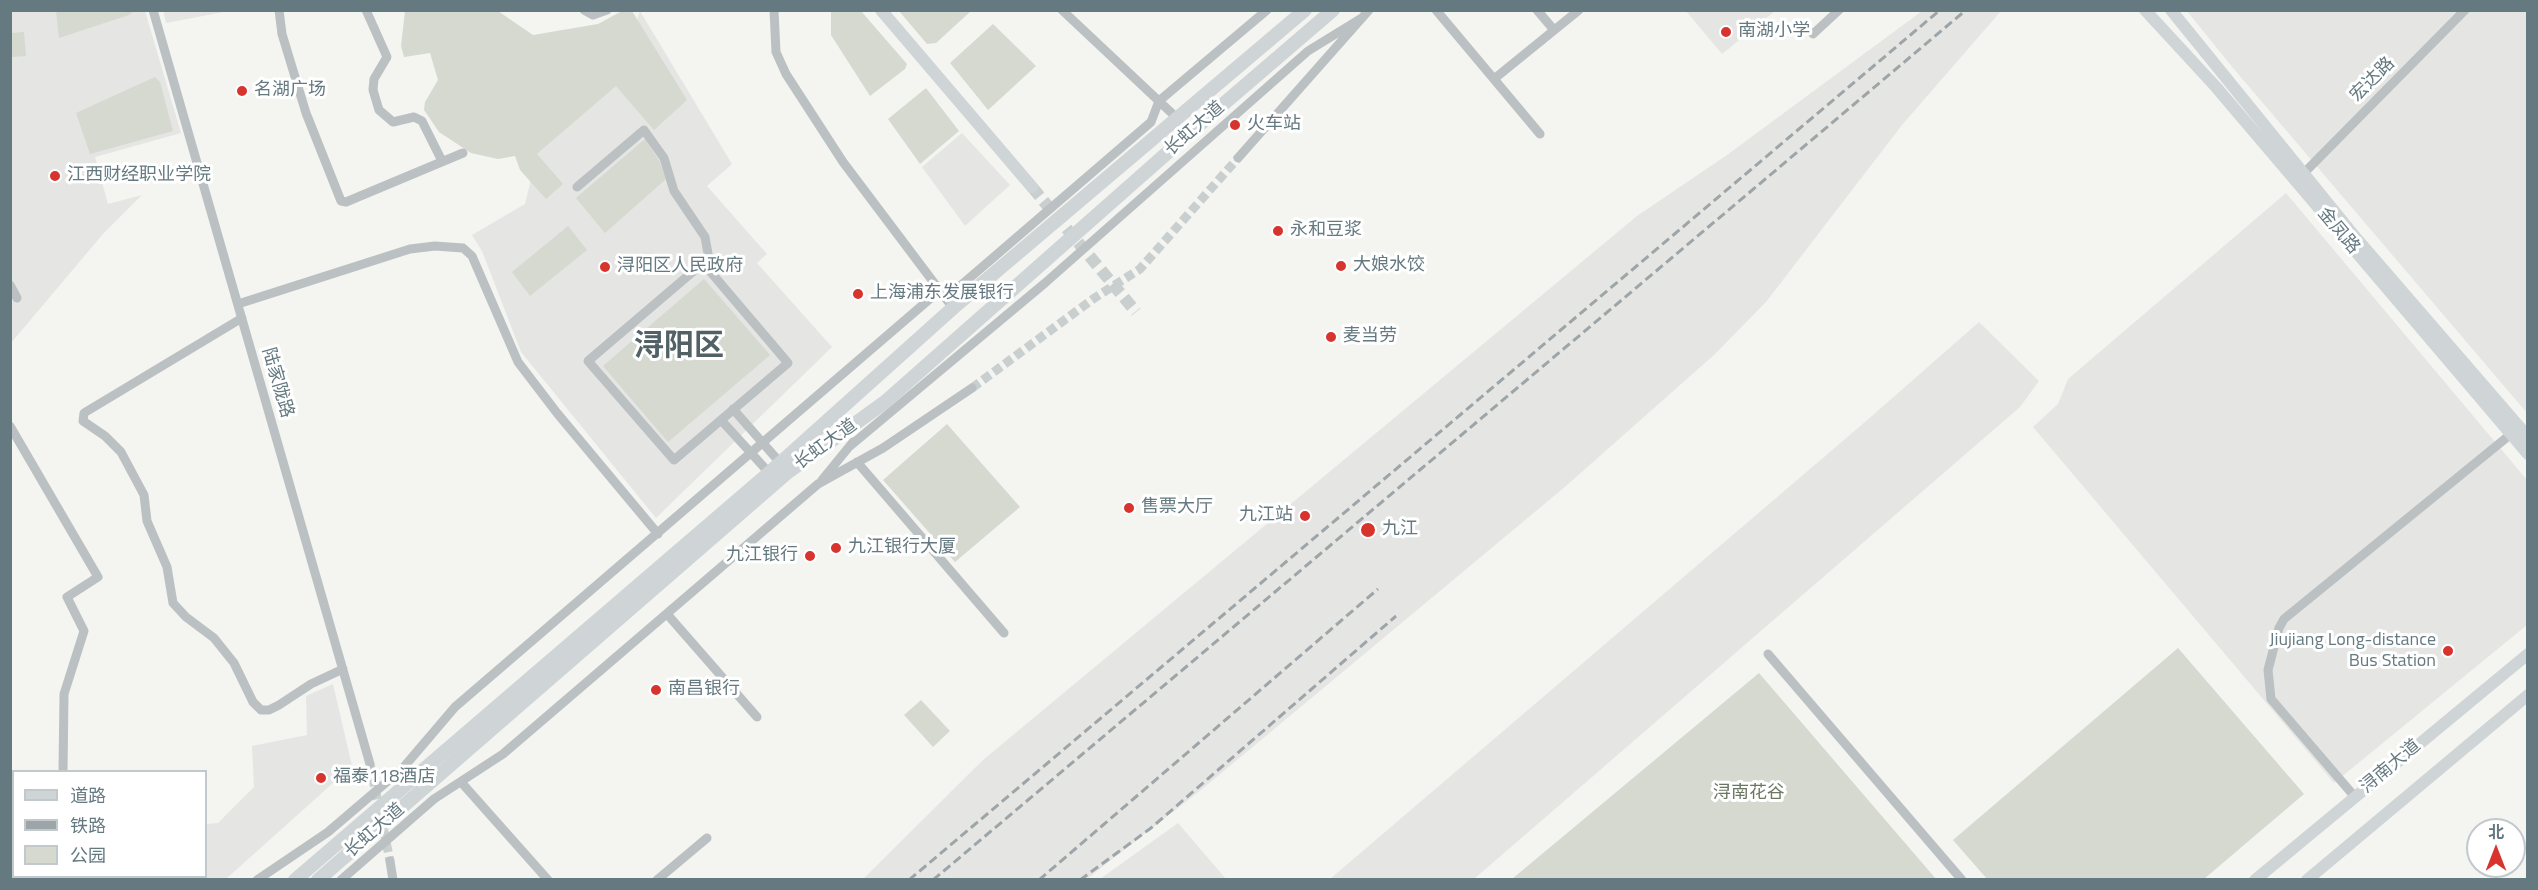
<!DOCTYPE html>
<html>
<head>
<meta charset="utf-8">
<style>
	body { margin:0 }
	#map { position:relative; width:2538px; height:890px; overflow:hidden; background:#f4f4f1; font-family:"Titillium Web","Noto Sans SC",sans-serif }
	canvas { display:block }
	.frame { position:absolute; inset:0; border:12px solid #657980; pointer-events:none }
	.legend { position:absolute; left:12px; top:770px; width:195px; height:108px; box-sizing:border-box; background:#fff; border:2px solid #c1c9cc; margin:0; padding:8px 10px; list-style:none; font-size:18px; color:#657980 }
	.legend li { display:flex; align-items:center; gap:12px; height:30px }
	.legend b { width:30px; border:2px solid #c1c9cc }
	.north { position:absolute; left:2466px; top:818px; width:60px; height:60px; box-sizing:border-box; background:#fff; border:2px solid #c1c9cc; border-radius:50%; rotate:0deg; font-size:16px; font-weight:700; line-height:24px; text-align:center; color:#657980 }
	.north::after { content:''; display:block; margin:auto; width:21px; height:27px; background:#d7342d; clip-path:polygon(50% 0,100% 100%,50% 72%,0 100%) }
</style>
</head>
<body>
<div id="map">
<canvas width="2538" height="890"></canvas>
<div class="frame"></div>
<ul class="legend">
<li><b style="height:8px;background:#cfd5d7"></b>道路</li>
<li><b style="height:8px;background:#9da5a8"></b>铁路</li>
<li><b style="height:16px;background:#d5d9d0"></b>公园</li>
</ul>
<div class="north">北</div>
</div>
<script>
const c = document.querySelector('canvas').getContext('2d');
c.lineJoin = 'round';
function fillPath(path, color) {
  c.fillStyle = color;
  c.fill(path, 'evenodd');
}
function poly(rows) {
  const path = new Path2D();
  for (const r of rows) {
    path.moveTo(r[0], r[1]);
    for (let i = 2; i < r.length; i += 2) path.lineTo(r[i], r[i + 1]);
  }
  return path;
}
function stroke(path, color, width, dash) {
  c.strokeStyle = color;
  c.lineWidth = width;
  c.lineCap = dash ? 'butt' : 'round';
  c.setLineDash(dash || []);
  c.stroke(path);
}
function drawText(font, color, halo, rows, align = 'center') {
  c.font = font + ' "Titillium Web","Noto Sans SC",sans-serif';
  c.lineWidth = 6;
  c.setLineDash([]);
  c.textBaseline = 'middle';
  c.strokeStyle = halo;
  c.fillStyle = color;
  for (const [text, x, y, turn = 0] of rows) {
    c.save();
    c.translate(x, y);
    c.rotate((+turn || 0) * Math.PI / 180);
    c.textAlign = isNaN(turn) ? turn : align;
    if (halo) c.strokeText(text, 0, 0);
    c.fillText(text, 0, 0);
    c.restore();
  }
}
fillPath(poly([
	[163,10,229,10,229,11,166,23],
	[11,11,145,11,181,133,95,157,108,204,142,195,103,234,11,343],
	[640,11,732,164,707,186,767,254,757,263,832,347,656,518,521,352,482,251,472,235,525,204,537,154,616,85],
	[1686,11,1775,11,1722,54],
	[1922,11,2001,11,1902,125,1766,302,1715,354,1566,486,1201,790,1087,879,863,879,983,760,1637,216,1727,155],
	[2187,11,2527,11,2527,413,2233,68],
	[962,133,1010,185,965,226,922,167],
	[2286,193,2527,480,2527,625,2334,783,2033,427,2058,404,2068,379],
	[1979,322,2039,381,2020,407,1474,879,1330,879,1865,422],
	[333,684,352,766,226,879,11,879,10,830,13,829,14,876,206,876,206,824,218,823,254,787,252,746,307,735,306,696],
	[1178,823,1226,879,1100,879]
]), '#e5e5e4');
fillPath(poly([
	[56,11,56,10,134,11,129,15,59,38],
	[405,11,498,11,533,35,598,24,622,11,632,11,687,100,654,130,616,86,537,154,563,184,546,199,520,170,515,156,498,159,471,153,439,132,424,110,425,102,438,80,430,53,404,57,401,46],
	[831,11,861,11,907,64,905,69,870,96,831,35],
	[899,11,971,11,936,43,927,44],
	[993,24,1036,66,988,110,950,63],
	[24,32,26,56,11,57,11,33],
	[155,77,160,82,173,131,90,154,76,113],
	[926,88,959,131,920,164,888,119],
	[645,139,660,162,666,179,605,233,576,198],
	[568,226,587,250,530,296,512,272],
	[704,279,770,355,668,442,603,366],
	[947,424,1020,507,955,562,883,480],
	[2178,648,2304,794,2204,879,1987,879,1953,840],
	[1759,673,1936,879,1512,879],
	[921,700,950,731,933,747,904,715]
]), '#d5d9d0');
stroke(poly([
	[972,388,1093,299,1140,269,1238,158],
	[370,764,390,861]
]), '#c9cfcf', 9, [9, 4.5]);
stroke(poly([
	[1032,187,1136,312]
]), '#c9cfcf', 12, [12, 6]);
stroke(poly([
	[153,10,370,764],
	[279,10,282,34,306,113,341,201,346,202,463,153],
	[366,10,387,57,374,79,373,90,379,110,393,122,414,117,422,121,442,161],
	[584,10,593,15,607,10],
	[774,10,776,52,786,74,843,162,953,308],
	[1062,10,1178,119],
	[1436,10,1540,134],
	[1537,10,1554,30],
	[1813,34,1839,10],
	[1494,79,1579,10],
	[1238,158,1369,10],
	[2304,173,2465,10],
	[577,187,644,130,664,158,674,191,705,237,711,270],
	[703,263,788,363,674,460,588,361,703,263],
	[10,285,17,298],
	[238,304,410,249,435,246,463,248,472,256,518,362,557,413,658,534],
	[242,318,84,413,83,421,105,436,121,452,144,495,147,521,167,567,173,603,186,617,214,638,234,663,253,702,261,710,269,710,279,705,311,684,343,669],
	[733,409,783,466],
	[721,420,772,476],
	[10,426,98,577,67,597,84,631,64,694,63,772],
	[850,446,1045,283,1308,51,1360,19],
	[857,462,1004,633],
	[822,480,853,442],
	[667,614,757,717],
	[1768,654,1962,880],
	[461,782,548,880],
	[2355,797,2271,699,2268,670,2279,628,2284,619,2511,434],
	[10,826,14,826],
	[10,846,14,848],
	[390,861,393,880],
	[50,876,54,880],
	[257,880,328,832,403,768,455,707,939,291,959,287,1151,122,1159,101,1267,10],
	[341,880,434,799,503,754,818,484,883,448,972,388],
	[657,880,707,838]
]), '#bbc0c2', 9);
stroke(poly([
	[881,10,1032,187],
	[2145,10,2216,87,2528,454],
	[2171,10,2356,238,2528,437],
	[2255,880,2528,654],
	[2307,880,2528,695]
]), '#cfd5d7', 12);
stroke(poly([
	[295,880,769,473,953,308,1305,10],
	[318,880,788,472,885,402,1192,131,1333,10]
]), '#cfd5d7', 14);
stroke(poly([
	[909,880,1940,10],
	[933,880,1966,10],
	[1039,880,1378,589],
	[1080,880,1151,828,1396,616]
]), '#9da5a8', 3, [9, 4.5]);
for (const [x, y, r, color] of [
	[1726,32,6,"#d7342d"],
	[242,91,6,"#d7342d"],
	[1235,125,6,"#d7342d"],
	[55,176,6,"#d7342d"],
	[1278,231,6,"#d7342d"],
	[1341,266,6,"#d7342d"],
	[605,267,6,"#d7342d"],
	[858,294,6,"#d7342d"],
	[1331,337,6,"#d7342d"],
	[1129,508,6,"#d7342d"],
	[1305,516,6,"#d7342d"],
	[1368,530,8,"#d7342d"],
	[836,548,6,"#d7342d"],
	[810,556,6,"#d7342d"],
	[2448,651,6,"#d7342d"],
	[656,690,6,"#d7342d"],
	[321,778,6,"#d7342d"]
]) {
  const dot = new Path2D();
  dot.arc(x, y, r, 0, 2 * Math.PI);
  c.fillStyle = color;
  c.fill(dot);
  stroke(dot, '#fff', 2);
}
drawText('18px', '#657980', '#fff', [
	["南湖小学",1738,32],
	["名湖广场",254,91],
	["火车站",1247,125],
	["江西财经职业学院",67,176],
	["永和豆浆",1290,231],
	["大娘水饺",1353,266],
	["浔阳区人民政府",617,267],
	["上海浦东发展银行",870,294],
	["麦当劳",1343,337],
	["售票大厅",1141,508],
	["九江站",1293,516,"right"],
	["九江",1382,530],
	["九江银行大厦",848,548],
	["九江银行",798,556,"right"],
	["Jiujiang Long-distance",2436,641,"right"],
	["Bus Station",2436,662,"right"],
	["南昌银行",668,690],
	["福泰118酒店",333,778]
], 'left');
drawText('18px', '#657980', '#fff', [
	["宏达路",2373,80,-45],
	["长虹大道",1195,129,-41],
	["金凤路",2338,231,50],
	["陆家陇路",277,383,74],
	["长虹大道",826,445,-36],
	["浔南大道",2391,767,-40],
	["长虹大道",375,831,-41]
]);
drawText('18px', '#6b7763', '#fff', [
	["浔南花谷",1749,794]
]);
drawText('bold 30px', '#526165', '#fff', [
	["浔阳区",679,348]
]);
</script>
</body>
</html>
